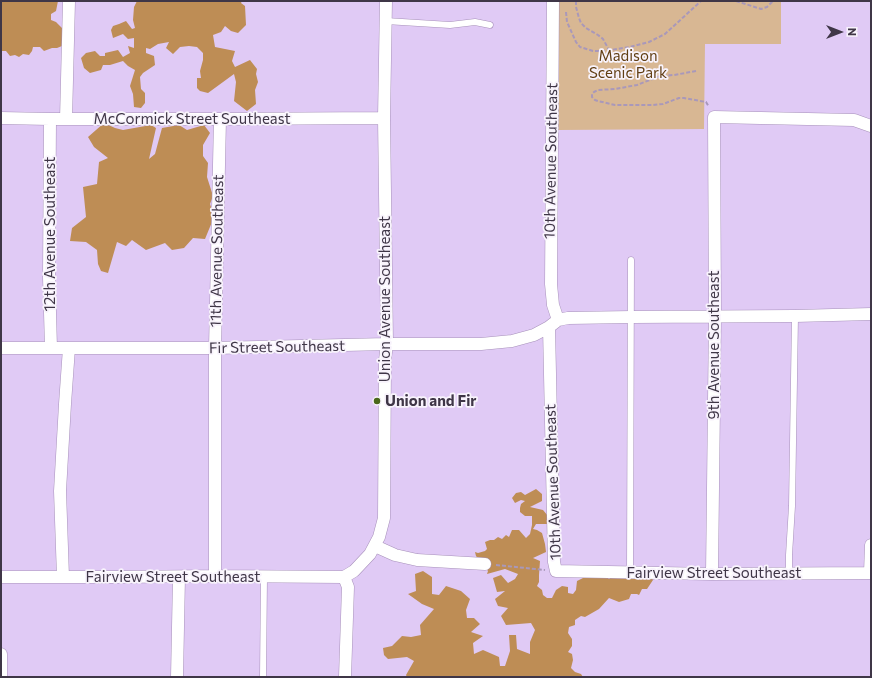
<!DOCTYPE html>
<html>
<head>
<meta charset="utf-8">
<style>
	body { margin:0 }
	#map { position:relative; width:872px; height:678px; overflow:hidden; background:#e0caf5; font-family:Commissioner,sans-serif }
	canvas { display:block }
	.frame { position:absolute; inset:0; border:2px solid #3f3647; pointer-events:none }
	.north { position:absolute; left:820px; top:12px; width:40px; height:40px; -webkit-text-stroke:3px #f8f3fc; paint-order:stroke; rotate:90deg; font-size:11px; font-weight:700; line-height:16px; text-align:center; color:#3f3647 }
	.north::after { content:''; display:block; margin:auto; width:14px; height:18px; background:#3f3647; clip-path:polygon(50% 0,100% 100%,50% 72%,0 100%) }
</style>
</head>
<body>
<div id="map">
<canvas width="872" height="678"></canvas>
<div class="frame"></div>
<div class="north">N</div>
</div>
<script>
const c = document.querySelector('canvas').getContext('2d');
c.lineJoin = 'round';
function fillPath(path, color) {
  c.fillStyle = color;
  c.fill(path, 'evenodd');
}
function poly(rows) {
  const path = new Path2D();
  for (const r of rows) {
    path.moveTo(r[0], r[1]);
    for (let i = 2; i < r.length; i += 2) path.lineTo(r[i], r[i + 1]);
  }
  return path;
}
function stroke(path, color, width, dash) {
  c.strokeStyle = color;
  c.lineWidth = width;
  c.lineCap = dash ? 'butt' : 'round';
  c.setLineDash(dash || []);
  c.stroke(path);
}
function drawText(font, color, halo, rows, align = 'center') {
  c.font = font + ' Commissioner,sans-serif';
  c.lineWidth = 3.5;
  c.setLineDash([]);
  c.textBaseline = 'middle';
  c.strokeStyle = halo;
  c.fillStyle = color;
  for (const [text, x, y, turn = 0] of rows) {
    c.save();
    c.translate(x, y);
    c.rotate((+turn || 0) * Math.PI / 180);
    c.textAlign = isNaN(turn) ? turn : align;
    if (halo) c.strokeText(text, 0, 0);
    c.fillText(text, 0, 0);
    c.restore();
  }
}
fillPath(poly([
	[559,1,781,1,781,44,705,44,704,129,557,130]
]), '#d8b793');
fillPath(poly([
	[1,1,58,1,56,11,51,14,51,20,56,22,62,28,63,37,62,46,57,48,52,48,44,51,40,47,33,47,32,51,29,55,23,54,19,57,15,55,10,56,6,51,1,51],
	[137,1,242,1,241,3,245,6,246,25,238,33,231,31,225,26,221,32,213,35,215,47,235,51,232,61,235,67,250,60,257,69,256,74,258,82,255,90,256,104,247,111,234,101,236,82,234,74,208,93,200,91,197,88,197,78,201,78,200,71,203,60,203,53,197,47,189,46,180,47,173,54,166,48,169,42,158,44,150,49,146,48,146,53,154,56,155,65,143,73,140,77,141,89,145,93,145,103,141,108,134,107,133,94,130,86,135,70,128,66,123,61,110,65,103,65,101,70,90,73,84,68,81,58,86,53,95,51,100,56,105,56,105,53,118,50,123,57,130,53,128,46,134,48,134,38,128,39,123,34,113,38,111,30,113,26,119,24,126,21,132,29,135,28,133,20,134,7],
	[104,123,115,128,123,130,151,125,156,128,149,159,155,154,162,128,179,125,187,130,204,125,210,133,203,145,203,156,208,163,207,177,213,196,210,204,211,207,212,222,205,239,193,238,184,248,172,250,165,243,146,250,132,240,126,246,117,242,108,273,101,271,98,264,97,250,86,242,70,241,72,228,86,217,83,187,97,184,99,162,108,158,94,147,88,137],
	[536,489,542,494,542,501,530,507,543,510,548,516,548,524,536,524,533,529,537,530,542,533,545,544,546,552,533,558,540,561,539,575,539,582,537,586,542,590,543,595,547,598,552,598,556,590,562,586,568,587,568,593,573,594,576,590,577,581,599,570,609,579,614,575,619,576,622,578,626,578,635,575,639,579,651,577,653,580,647,589,642,589,639,595,637,594,631,594,629,599,619,602,609,598,599,609,585,617,581,616,575,620,575,625,569,627,568,633,572,639,572,646,568,652,572,654,573,660,571,668,575,672,581,674,583,677,407,677,406,675,414,661,407,657,388,659,384,655,383,648,392,646,402,636,411,637,421,635,420,625,434,609,422,604,408,594,416,591,415,574,423,571,432,577,432,594,439,595,446,586,461,591,470,599,466,610,467,618,474,618,480,624,471,632,483,636,473,643,474,654,483,650,499,657,500,666,505,666,510,651,509,635,516,635,517,649,530,654,530,642,535,630,531,623,506,625,501,616,508,608,498,606,495,599,505,591,497,592,493,578,501,575,508,583,515,579,518,574,505,569,487,574,488,571,476,556,475,552,478,553,485,551,487,549,485,542,490,540,494,540,498,537,502,539,506,535,509,537,512,530,519,530,526,538,530,534,532,525,532,516,525,516,520,512,520,508,521,504,525,501,521,500,515,503,512,498,516,493,521,492,525,495]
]), '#be8d55');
const lane = poly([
	[386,21,450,25,475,22,490,25],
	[630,572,631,260],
	[789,573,789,555,792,506,795,316],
	[263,677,264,577]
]);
const street = poly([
	[553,1,551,284,553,305,558,320],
	[1,118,50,119,220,119,384,118],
	[50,119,49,277,51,348],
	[66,119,69,1],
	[549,327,554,562,556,571,712,574,871,573],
	[1,348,215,348,387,344,481,344,512,341,534,335,549,327,558,320,568,318,632,317,795,316,871,314],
	[375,546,395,555,417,560,485,564],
	[870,573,871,545],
	[712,574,715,316,714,117,854,120,871,126],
	[215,576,215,348,220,119],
	[1,577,114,577,215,576,344,577],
	[63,577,60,491,65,404,69,348],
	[344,577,354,571,370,554,379,537,384,518,385,360,387,344,384,118,386,1],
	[344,577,348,587,345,677],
	[1,654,1,677],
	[177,677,179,577]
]);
stroke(lane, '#a791ba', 7);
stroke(street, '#a791ba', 13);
stroke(poly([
	[576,1,576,7,579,18,581,23,586,28,598,35,603,39,609,50],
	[736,1,761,9,767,7,773,1],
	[566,12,567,22,576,42,580,47,593,51,604,51,630,47,649,42,665,34,701,1],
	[696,71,674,75,660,76,637,85,615,89,598,90,594,92,592,94,592,97,595,100,598,101,615,105,653,105,663,104,679,98,684,98,706,102,709,107],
	[496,565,545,570]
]), '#a998ba', 2, [4, 2]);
stroke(lane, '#fff', 6);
stroke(street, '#fff', 12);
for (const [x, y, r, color] of [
	[377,401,4,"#4a671b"]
]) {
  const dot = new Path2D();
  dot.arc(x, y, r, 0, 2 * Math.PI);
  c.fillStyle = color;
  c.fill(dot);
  stroke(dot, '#f8f3fc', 1.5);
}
drawText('15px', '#613e13', '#f8f3fc', [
	["Madison",628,56],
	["Scenic Park",628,73]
]);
drawText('15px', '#3f3647', '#f8f3fc', [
	["McCormick Street Southeast",192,119],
	["10th Avenue Southeast",551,161,-89],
	["12th Avenue Southeast",50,234,-90],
	["11th Avenue Southeast",217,251,-89],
	["Union Avenue Southeast",385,299,-90],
	["9th Avenue Southeast",714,345,-90],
	["Fir Street Southeast",277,347,-1],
	["10th Avenue Southeast",553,482,-92],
	["Fairview Street Southeast",714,573],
	["Fairview Street Southeast",173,577]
]);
drawText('bold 15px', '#3f3647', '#f8f3fc', [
	["Union and Fir",385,401]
], 'left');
</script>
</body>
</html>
